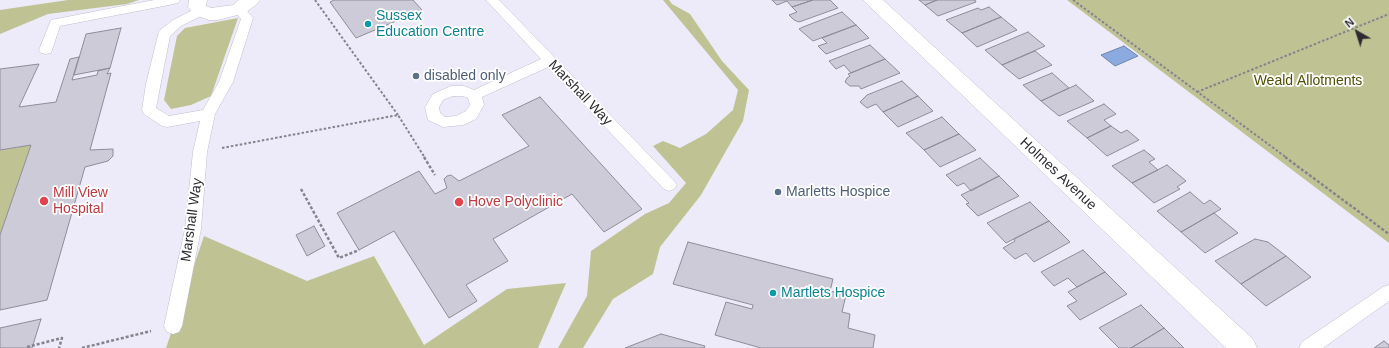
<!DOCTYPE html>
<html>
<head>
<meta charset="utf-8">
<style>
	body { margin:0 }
	#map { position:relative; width:1389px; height:348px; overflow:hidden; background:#edeaf9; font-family:Arial,sans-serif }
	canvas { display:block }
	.north { position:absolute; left:1337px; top:12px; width:40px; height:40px; -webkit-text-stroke:3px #fff; paint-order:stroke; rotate:321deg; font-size:11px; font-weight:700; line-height:16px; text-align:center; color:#2d2b31 }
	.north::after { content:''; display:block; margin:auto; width:14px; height:18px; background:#2d2b31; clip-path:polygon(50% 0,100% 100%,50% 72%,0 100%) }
</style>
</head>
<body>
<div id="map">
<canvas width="1389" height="348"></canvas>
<div class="north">N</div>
</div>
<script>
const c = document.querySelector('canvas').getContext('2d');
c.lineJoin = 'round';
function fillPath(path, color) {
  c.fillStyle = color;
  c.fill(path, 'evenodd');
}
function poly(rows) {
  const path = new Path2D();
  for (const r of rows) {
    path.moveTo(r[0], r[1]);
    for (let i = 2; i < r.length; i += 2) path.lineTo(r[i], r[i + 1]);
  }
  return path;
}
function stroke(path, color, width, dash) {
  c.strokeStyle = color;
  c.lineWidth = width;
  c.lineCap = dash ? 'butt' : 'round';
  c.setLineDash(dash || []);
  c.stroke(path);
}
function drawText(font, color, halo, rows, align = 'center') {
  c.font = font + ' Arial,sans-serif';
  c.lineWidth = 3.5;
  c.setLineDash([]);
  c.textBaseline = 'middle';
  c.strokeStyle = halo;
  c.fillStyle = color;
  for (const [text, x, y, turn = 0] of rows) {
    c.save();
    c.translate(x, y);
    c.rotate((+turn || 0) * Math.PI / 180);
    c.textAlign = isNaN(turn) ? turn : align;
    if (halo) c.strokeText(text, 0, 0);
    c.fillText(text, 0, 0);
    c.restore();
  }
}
fillPath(poly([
	[68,0,139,0,127,4,48,14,0,34,0,10],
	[663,0,669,0,672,4,690,14,722,61,749,90,743,121,701,195,660,247,653,274,613,299,583,348,558,348,587,296,591,251,645,214,669,203,686,183,653,146,663,141,680,148,706,134,733,110,738,90],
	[1067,0,1389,0,1389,243],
	[238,18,211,96,191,105,171,109,164,100,177,36,185,28],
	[31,145,0,235,0,150],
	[204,236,307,281,374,256,424,345,507,289,566,283,538,348,166,348]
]), '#bfc394');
const water = poly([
	[1124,46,1138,56,1115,66,1101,55,1124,46]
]);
fillPath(water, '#8babe0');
stroke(water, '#6f85ac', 1);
const building = poly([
	[334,0,413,0,422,10,356,38,330,2,334,0],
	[772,0,813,0,792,7,787,1,777,5,772,0],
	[813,0,830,0,838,8,799,22,794,20,789,15,797,12,792,7,813,0],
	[919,0,937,0,925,5,919,0],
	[937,0,975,0,976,2,938,16,925,5,937,0],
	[989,7,1001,17,962,33,946,20,978,8,981,10,989,7],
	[842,12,856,25,813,41,799,29,803,27,842,12],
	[1001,17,1017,30,977,47,962,33,1001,17],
	[856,25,869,38,826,54,818,46,827,43,822,38,856,25],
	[121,28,110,68,74,75,86,34,121,28],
	[1028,32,1045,46,1002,65,985,50,1028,32],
	[870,45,885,59,851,73,844,65,836,69,829,61,870,45],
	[1035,51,1052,65,1019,79,1002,65,1035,51],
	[79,57,72,80,97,75,98,71,110,68,107,74,111,73,90,150,113,149,113,156,108,161,85,167,47,300,0,310,0,235,31,145,0,150,0,69,39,64,19,107,56,102,70,59,79,57],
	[885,59,900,73,861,89,859,86,850,86,845,82,847,78,850,76,848,74,885,59],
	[1052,73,1069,88,1041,101,1023,85,1052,73],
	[902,81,918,96,883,112,876,104,867,108,860,102,867,95,902,81],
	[1076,85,1094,101,1059,116,1041,101,1076,85],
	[918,96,933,111,898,127,883,112,918,96],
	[540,97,642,209,604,232,572,194,493,239,508,261,466,285,477,301,449,318,394,231,359,250,337,213,419,171,435,194,447,188,444,179,447,176,451,175,459,181,529,146,502,115,540,97],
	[1104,104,1116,114,1104,120,1111,126,1087,138,1067,121,1104,104],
	[942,117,959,134,924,150,906,133,942,117],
	[1111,126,1121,133,1127,130,1139,140,1107,156,1087,138,1111,126],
	[959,134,976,150,940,167,924,150,959,134],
	[1144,150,1155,159,1149,162,1158,170,1132,183,1112,166,1144,150],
	[980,158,999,176,971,191,964,183,957,186,946,175,980,158],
	[1167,165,1186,181,1177,187,1180,189,1154,203,1132,183,1167,165],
	[999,176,1019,196,978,216,966,204,969,203,961,195,999,176],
	[1190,192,1204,204,1210,200,1221,209,1181,232,1157,211,1190,192],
	[1030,202,1049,221,1006,243,987,223,1030,202],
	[1214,213,1238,233,1205,253,1181,232,1214,213],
	[1049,221,1070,242,1034,262,1026,253,1015,259,1003,248,1015,241,1014,239,1049,221],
	[314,226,325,246,307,256,296,235,314,226],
	[1255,239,1268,242,1286,256,1241,284,1215,261,1255,239],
	[688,242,833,279,830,291,846,295,842,312,850,314,848,328,875,335,873,348,761,348,715,335,726,302,752,309,753,305,673,284,688,242],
	[1083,250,1105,272,1077,287,1068,278,1054,286,1041,272,1083,250],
	[1286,256,1311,277,1266,306,1241,284,1286,256],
	[1105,272,1127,294,1080,320,1067,306,1077,301,1068,292,1105,272],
	[1141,305,1164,328,1131,348,1119,348,1099,328,1141,305],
	[41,319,32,348,0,348,0,328,41,319],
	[1164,328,1184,348,1131,348,1164,328],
	[661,334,705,346,704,348,625,348,661,334],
	[1384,341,1389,345,1389,348,1374,348,1384,341]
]);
fillPath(building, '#cecbd9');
stroke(building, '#8f8c9a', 1);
const service = poly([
	[154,0,180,0,178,3,174,4,60,26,51,53,46,54,41,53,39,50,51,20,154,0],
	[486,0,499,0,674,181,677,185,674,189,669,191,664,189,548,67,482,97,484,105,476,119,463,125,443,127,428,120,425,107,433,94,451,86,464,86,474,90,541,59,486,0],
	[453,96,463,96,468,98,470,105,466,111,456,116,445,117,440,113,439,107,443,100,453,96],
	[239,5,243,6,253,18,233,82,215,114,207,152,201,229,182,326,179,332,173,334,167,332,164,326,185,229,193,152,200,121,167,127,162,126,144,114,142,110,146,84,159,31,173,20,197,8,205,8,207,11,205,14,181,26,170,36,156,108,169,116,203,110,219,82,241,19,233,9,235,6,239,5],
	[1389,285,1389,301,1323,348,1299,348,1302,342,1383,287,1389,285]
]);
const minor = poly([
	[189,0,207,0,206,6,211,8,233,5,239,0,260,0,257,4,245,13,218,20,209,20,195,15,188,7,189,0],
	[863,0,883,0,1253,339,1257,348,1226,348,863,0]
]);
stroke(service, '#c1becc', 1);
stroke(minor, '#c1becc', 1);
stroke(poly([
	[315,0,398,115],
	[1073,0,1287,158],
	[1197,92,1389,14],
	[222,148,398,115,425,158]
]), '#86838d', 2, [2.5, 2]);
stroke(poly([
	[424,157,435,175],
	[1285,157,1389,234],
	[301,189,339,258,359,250],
	[27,347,62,338,59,348],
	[82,348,151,331]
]), '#86838d', 2.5, [3, 2]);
fillPath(service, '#fff');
fillPath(minor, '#fff');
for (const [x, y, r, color] of [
	[368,24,4,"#0f9aa8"],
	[416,76,4,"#5c6f8a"],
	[778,192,4,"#5c6f8a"],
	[44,201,5,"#e0444e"],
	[459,202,5,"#e0444e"],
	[773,293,4,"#0f9aa8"]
]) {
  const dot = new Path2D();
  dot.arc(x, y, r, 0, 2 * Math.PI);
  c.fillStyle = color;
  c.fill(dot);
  stroke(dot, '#fff', 1.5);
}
drawText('14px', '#0d838f', '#fff', [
	["Sussex",376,16],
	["Education Centre",376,32],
	["Martlets Hospice",781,293]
], 'left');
drawText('14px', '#4e5e75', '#fff', [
	["disabled only",424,76],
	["Marletts Hospice",786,192]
], 'left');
drawText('14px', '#4e4f00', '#fff', [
	["Weald Allotments",1308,81]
]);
drawText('14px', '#2d2b31', '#fff', [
	["Marshall Way",580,93,46],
	["Holmes Avenue",1058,174,43],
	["Marshall Way",192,220,-82]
]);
drawText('14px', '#be3a42', '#fff', [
	["Mill View",53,193],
	["Hospital",53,209],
	["Hove Polyclinic",468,202]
], 'left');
</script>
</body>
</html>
